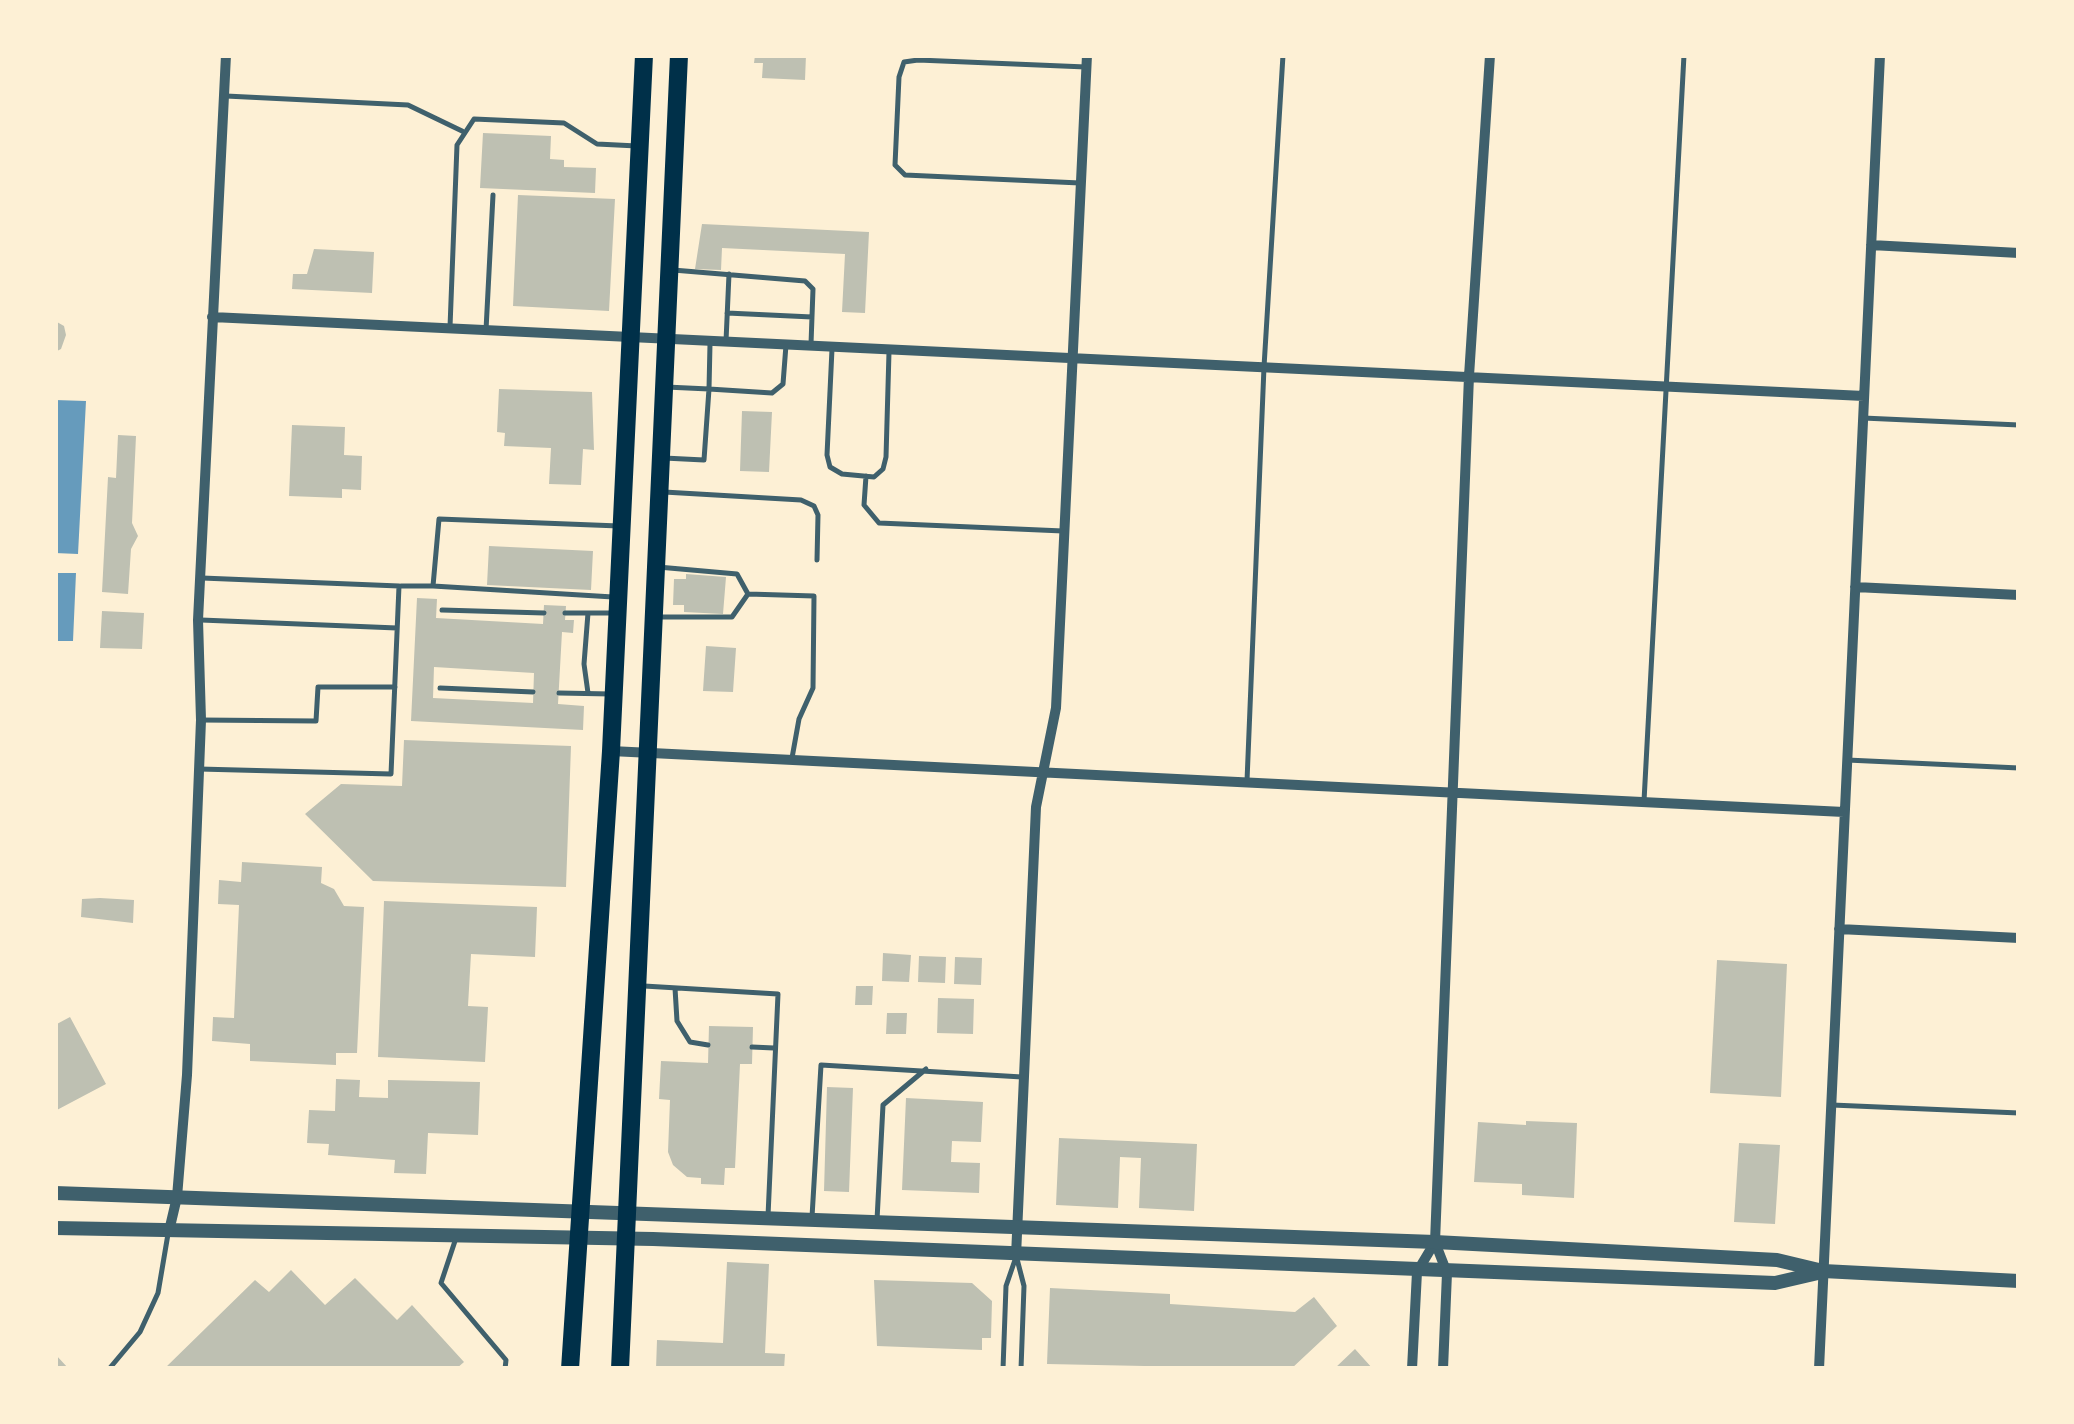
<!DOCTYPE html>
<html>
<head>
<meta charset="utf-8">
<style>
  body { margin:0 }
  #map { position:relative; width:2074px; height:1424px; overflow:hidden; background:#fdf0d5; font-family:Poppins,sans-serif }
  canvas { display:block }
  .frame { position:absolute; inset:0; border:58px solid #fdf0d5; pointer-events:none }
</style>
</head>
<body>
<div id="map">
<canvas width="2074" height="1424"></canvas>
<div class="frame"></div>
</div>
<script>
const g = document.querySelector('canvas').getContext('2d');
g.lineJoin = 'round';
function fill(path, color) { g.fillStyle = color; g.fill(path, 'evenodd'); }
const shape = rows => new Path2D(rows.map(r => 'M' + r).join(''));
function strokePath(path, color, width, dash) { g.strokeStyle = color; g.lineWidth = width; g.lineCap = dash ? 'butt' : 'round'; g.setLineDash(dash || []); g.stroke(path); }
const water = shape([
  [55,400,86,401,78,554,55,553],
  [55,573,76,573,73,641,55,641]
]);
const building = shape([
  [755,55,806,55,805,80,762,78,763,63,754,63],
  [483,133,551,136,550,159,564,160,564,167,596,168,595,193,480,188],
  [518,195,615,199,609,311,513,306],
  [702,224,869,232,865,313,842,312,845,254,722,248,721,270,695,269],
  [314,249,374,252,372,293,292,289,293,274,307,274],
  [57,322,64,326,66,335,61,349,55,352],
  [499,389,592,392,594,450,583,449,581,485,549,484,551,448,504,446,505,433,497,432],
  [742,411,772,412,769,472,740,471],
  [292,425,345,427,344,455,362,456,361,490,342,489,342,498,289,496],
  [118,435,136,436,132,523,138,536,131,549,128,594,102,592,108,477,116,478],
  [489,546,593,551,591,590,487,585],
  [686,574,726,577,723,614,684,612,684,605,673,605,674,579,686,579],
  [417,598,437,599,436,618,543,624,544,605,566,606,565,620,574,620,573,633,562,632,558,704,584,706,583,730,411,721],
  [434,667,534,673,533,703,433,698],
  [102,611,144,613,142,649,100,648],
  [706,646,736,648,733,692,703,691],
  [404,740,571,746,566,887,373,881,305,814,341,784,402,786],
  [242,862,322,867,321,883,334,889,344,906,364,907,357,1053,336,1053,336,1065,250,1061,250,1044,212,1041,213,1017,234,1018,239,905,218,904,219,880,241,882],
  [100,898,134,900,133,923,81,917,82,899],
  [384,901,537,907,535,957,471,954,468,1006,488,1007,485,1062,378,1057],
  [883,953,911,955,909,982,882,981],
  [919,956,946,957,945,983,918,982],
  [955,957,982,958,981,985,954,984],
  [1717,960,1787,964,1781,1097,1710,1093],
  [856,986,873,986,872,1005,855,1005],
  [938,998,974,999,973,1034,937,1033],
  [887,1013,907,1013,906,1034,886,1034],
  [70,1017,106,1084,55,1111,55,1025],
  [709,1026,753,1027,752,1064,740,1064,735,1168,725,1168,724,1185,701,1184,701,1178,687,1177,673,1165,668,1152,670,1100,659,1099,661,1061,708,1063],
  [336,1079,360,1080,359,1097,388,1098,388,1080,480,1082,478,1135,428,1133,426,1174,394,1173,395,1160,328,1155,329,1144,307,1143,309,1110,335,1111],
  [827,1087,853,1088,849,1192,824,1191],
  [906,1098,983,1102,981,1142,952,1141,951,1162,980,1163,979,1193,902,1190],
  [1526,1121,1577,1123,1574,1198,1522,1195,1522,1184,1474,1182,1478,1122,1526,1125],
  [1059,1138,1197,1144,1194,1211,1139,1208,1141,1158,1120,1157,1118,1208,1056,1205],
  [1739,1143,1780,1145,1775,1224,1734,1222],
  [727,1262,769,1264,765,1353,785,1354,784,1369,656,1369,657,1340,723,1343],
  [291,1270,325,1305,355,1278,397,1320,412,1305,464,1362,456,1369,164,1369,255,1280,269,1292],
  [874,1280,972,1283,992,1301,991,1338,982,1338,982,1350,877,1346],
  [1050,1288,1170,1294,1170,1304,1295,1312,1314,1297,1337,1326,1291,1369,1047,1364],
  [1355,1349,1373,1369,1334,1369],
  [55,1354,69,1369,55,1369]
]);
const service = shape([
  [226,96,408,105,462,131],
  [1080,183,905,175,895,165,899,77,904,62,918,60,1086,67],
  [673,270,805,281,813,289,811,344],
  [727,313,812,317],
  [450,327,457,145,474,119,564,123,597,144,637,146],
  [486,330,493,195],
  [726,341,729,274],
  [710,344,709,389,772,393,783,384,786,345],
  [832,349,827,455,830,467,842,474,874,477,883,469,886,457,889,352],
  [1863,418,2019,425],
  [664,458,704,460,709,389,666,387],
  [866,476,864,505,879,523,1063,531],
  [664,492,801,500,814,506,818,515,817,560],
  [658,567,737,574,748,594],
  [401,586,433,586],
  [748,594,814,596,813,688,799,719,792,758],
  [613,597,433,586,439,519,619,526],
  [442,610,544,613],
  [565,613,612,613],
  [658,617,732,617,748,594],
  [201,620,397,628],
  [440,688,533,692],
  [559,693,611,694],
  [588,693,584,664,588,613],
  [201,720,316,721,318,687,395,687],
  [1847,760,2019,768],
  [199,769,391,774,399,586,202,578],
  [1247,781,1264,367,1283,55],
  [1644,801,1684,55],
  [644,986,778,994,768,1216],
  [675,988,677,1021,690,1042,708,1045],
  [752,1047,774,1048],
  [1832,1105,2019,1113],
  [812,1217,821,1065,1022,1077],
  [877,1220,883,1105,926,1069],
  [456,1238,441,1283,506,1360,505,1369],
  [1017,1259,1024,1286,1021,1369],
  [109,1369,140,1332,158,1293,168,1234],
  [1003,1369,1006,1286,1016,1257]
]);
const minor = shape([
  [1871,245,2019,253],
  [212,317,1864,396],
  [1855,587,2019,595],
  [611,751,1844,812],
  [1839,929,2019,938],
  [169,1231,177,1197,187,1075,201,720,198,620,226,55],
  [1016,1256,1036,807,1056,708,1087,55],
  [1412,1369,1417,1272,1435,1242],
  [1443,1369,1447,1273,1435,1242,1469,376,1490,55],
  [1819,1369,1880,55]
]);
const tertiary = shape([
  [55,1193,1435,1242,1777,1260,1823,1271,2019,1281],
  [55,1228,653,1239,1775,1283,1818,1273]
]);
const primary = shape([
  [570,1369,611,751,644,55],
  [620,1369,679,55]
]);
fill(water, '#669bbc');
fill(building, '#bec0b2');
strokePath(service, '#3f606c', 5);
strokePath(minor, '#3f606c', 10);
strokePath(tertiary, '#3f606c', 14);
strokePath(primary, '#003049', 18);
</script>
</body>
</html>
